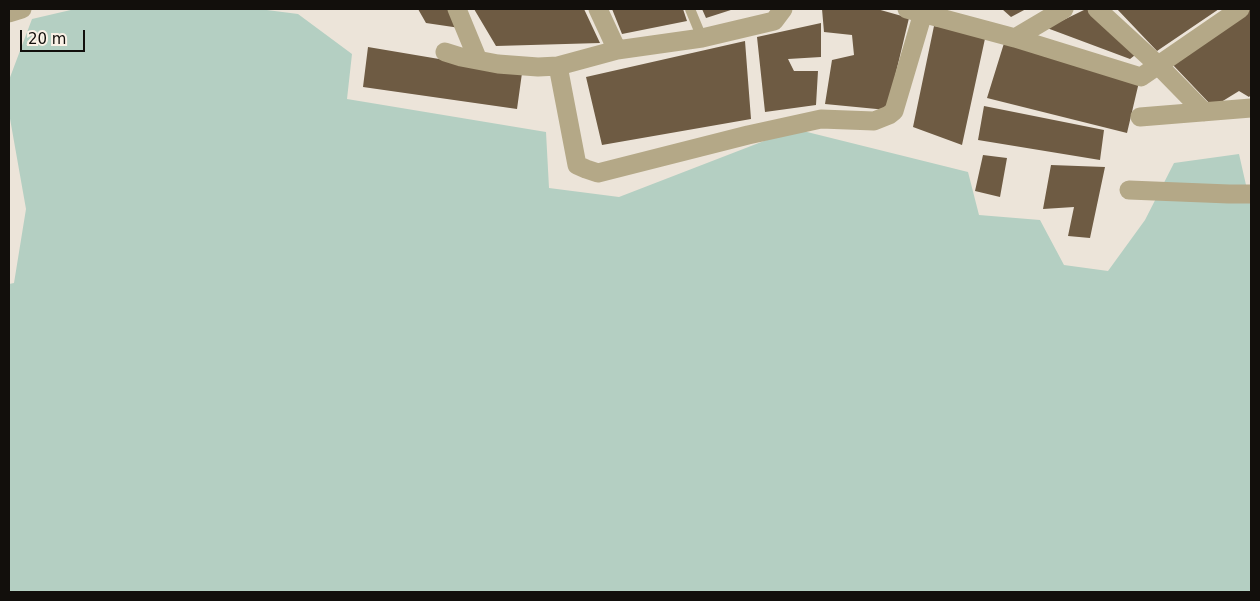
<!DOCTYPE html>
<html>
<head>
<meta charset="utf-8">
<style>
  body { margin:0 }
  #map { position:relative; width:1260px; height:601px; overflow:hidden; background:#ece4d9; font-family:"DejaVu Sans",sans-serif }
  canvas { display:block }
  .frame { position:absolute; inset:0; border:10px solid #120f0c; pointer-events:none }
  .scale { position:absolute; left:20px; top:30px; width:65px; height:22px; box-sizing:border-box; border:2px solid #120f0c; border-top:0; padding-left:6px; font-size:15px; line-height:18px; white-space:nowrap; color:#120f0c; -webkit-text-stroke:4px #faf1e6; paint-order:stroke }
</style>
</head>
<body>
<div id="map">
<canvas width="1260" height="601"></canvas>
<div class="frame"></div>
<div class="scale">20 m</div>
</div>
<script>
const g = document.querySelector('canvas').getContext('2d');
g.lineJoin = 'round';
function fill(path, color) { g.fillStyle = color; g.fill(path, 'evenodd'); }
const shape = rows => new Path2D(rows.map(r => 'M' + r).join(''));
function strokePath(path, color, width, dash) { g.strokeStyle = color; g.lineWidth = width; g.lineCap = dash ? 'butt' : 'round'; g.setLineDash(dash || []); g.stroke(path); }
const green = shape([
  [75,9,259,9,298,14,352,54,347,99,546,132,549,188,619,197,795,129,968,172,979,215,1040,220,1064,265,1108,271,1145,220,1174,163,1239,154,1251,207,1251,592,9,592,9,284,14,283,26,209,9,113,9,80,32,19]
]);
const building = shape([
  [418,9,452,9,460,28,426,23],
  [474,9,584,9,600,43,496,46],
  [612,9,683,9,687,21,622,34],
  [702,9,734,9,706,18],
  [822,9,877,9,909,18,887,110,825,104,832,60,854,55,852,35,824,32],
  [1002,9,1026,9,1011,17],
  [1086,9,1089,9,1139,52,1130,59,1047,28],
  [1117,9,1219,9,1157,51],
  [1250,9,1251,9,1251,95,1249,97,1239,91,1213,107,1173,65],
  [821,23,821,57,788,59,794,71,818,71,816,105,765,112,757,37],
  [934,26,986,34,962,145,913,127],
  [1005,40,1139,82,1127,133,987,98],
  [745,41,751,119,602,145,586,77],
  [368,47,522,73,517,109,363,87],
  [984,106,1104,130,1100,160,978,140],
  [983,155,1007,158,1000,197,975,191],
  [1051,165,1105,167,1090,238,1068,236,1074,207,1043,209]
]);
const service = shape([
  [690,9,702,38]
]);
const minor = shape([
  [457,9,478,60],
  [598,9,617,50],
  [907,9,1015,38,1141,77,1240,9],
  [1097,9,1158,65,1204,112],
  [9,13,22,9],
  [1015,38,1064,9],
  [445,52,461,57,498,64,538,67,558,66,617,50,702,38,774,21,783,9],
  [558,66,577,165,586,169,598,173,748,135,821,119,874,121,889,115,894,111,923,13],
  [1140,117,1251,108],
  [1129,190,1229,194,1251,194]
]);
fill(green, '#b4cfc2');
fill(building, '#6e5b43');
strokePath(service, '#b4a887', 10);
strokePath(minor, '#b4a887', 19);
</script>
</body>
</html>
